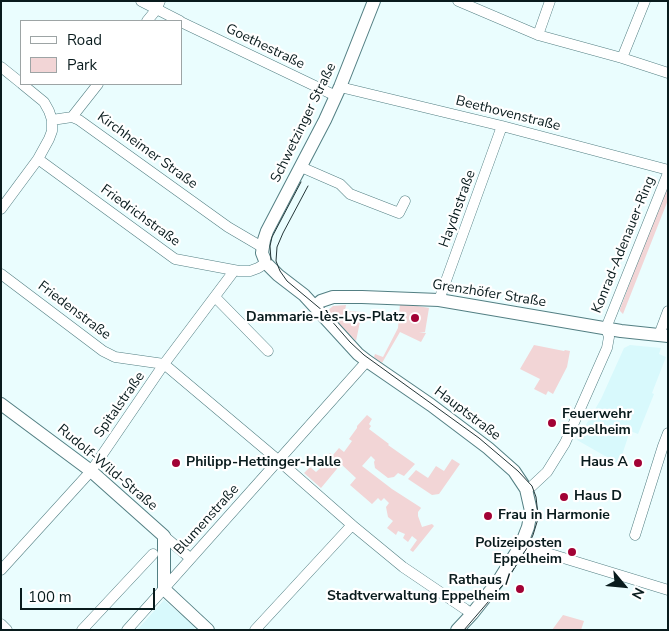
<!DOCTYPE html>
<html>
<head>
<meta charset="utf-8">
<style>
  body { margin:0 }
  #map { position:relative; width:669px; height:631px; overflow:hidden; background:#eafdfe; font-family:"Nunito Sans",sans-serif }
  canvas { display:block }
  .frame { position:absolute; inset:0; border:2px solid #091b1d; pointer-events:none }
  .legend { position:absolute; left:20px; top:20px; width:162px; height:65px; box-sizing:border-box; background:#fff; border:1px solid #9da4a5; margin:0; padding:6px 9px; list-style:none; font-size:15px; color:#091b1d }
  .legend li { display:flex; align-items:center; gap:10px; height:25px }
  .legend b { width:25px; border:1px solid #9da4a5 }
  .north { position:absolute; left:599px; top:561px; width:50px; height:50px; -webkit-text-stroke:4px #fff; paint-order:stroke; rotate:118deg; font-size:14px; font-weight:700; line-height:20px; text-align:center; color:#091b1d }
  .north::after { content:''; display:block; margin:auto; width:18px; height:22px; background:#091b1d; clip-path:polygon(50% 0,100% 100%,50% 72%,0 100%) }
  .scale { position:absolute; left:20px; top:588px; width:135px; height:22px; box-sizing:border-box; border:2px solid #091b1d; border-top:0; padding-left:6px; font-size:15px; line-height:18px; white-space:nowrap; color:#091b1d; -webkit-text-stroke:4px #fff; paint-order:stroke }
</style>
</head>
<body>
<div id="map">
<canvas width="669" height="631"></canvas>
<div class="frame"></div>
<ul class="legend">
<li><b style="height:6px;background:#fff"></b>Road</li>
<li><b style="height:14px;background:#f2d5d6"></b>Park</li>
</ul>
<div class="north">N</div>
<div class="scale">100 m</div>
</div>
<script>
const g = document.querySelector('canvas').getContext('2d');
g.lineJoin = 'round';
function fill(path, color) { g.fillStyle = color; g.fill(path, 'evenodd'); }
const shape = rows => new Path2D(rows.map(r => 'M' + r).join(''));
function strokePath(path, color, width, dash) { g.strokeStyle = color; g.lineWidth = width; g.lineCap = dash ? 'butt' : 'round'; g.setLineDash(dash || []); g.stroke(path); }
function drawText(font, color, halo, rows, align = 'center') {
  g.font = font + ' "Nunito Sans",sans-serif'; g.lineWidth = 4.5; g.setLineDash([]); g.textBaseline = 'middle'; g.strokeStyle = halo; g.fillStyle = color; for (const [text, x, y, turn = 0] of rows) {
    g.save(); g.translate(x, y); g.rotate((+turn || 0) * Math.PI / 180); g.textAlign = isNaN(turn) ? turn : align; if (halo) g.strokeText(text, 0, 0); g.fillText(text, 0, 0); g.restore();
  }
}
const built = shape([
  [630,345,661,348,659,354,666,357,652,393,654,394,638,434,630,431,619,464,577,440,601,399,624,348],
  [164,600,195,627,193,630,137,630]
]);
const green = shape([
  [668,181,668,200,623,314,620,311,620,309],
  [400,303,429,308,425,332,419,332,426,333,421,342,400,332,382,363,374,357,375,354,383,357,398,328],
  [346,305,345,311,362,312,356,341,327,311,333,306],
  [534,345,564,351,565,350,570,351,567,367,553,394,548,391,546,395,534,389,540,379,520,369],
  [367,415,372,419,369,424,371,426,369,429,389,444,388,445,415,464,404,476,398,473,394,477,388,478,375,468,374,462,375,460,371,456,362,466,392,489,420,507,421,508,418,512,418,516,422,527,432,524,434,526,413,552,410,550,417,540,412,536,408,542,403,538,405,534,398,531,396,535,387,528,393,521,388,517,386,507,389,503,384,498,381,501,378,498,372,504,350,485,356,478,341,464,321,488,304,473,310,467,316,472,329,460,326,457,330,453,333,455,339,448,344,452,352,441,349,439,357,428,357,426],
  [452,459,460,464,439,494,432,495,408,479,416,470,428,478,436,466,444,471],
  [563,615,584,621,581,630,552,630]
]);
const minor = shape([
  [141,1,180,21],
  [458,1,538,35,622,58,668,73],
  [147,21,156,10,160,1],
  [181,22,336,96],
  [538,35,550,1],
  [622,58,645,1],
  [1,67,21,83],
  [340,87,502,126,668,170],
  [72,117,98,84],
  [52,120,72,117,79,120,228,227,262,247],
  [38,159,175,259,239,271,250,271,258,268,266,263],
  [301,167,340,184,350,194,399,213,405,201],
  [1,209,38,159,49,139,52,131,52,120,49,111,44,102,22,84],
  [1,274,103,351,115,357,164,364],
  [215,297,268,351],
  [439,300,502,126],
  [659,335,668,311],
  [164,364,278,460,352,525,403,567,465,609,472,614],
  [526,489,532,486,547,472,565,443,607,348,609,337,606,328,668,173],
  [635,535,663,446,668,433],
  [164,536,190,558],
  [521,545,668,590],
  [1,570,91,471,164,364,234,271],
  [1,624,7,630],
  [82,630,153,554],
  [127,630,367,361],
  [255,630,352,525]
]);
const tertiary = shape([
  [374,1,340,87,325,120,267,231,264,240,262,253,266,263,278,275,304,295,358,354,367,361,431,405,488,448,514,471,526,489,531,511,528,527,521,545,499,580,472,614,457,630],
  [315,306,321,301,333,297,362,297,439,300,621,331,668,336],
  [1,404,91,471,164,536,164,589,208,630]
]);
const tram = shape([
  [308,186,283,233,277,247,276,261,280,271,287,281,323,311,350,342,364,355,479,438,518,471,532,486,536,497,538,515,537,522,533,535,527,548,507,580,464,630],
  [271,260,270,246,272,237,301,182]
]);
const markers = [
  [415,318,5,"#a20235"],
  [552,423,5,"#a20235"],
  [176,463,5,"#a20235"],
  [638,463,5,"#a20235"],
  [564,497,5,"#a20235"],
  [488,516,5,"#a20235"],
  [572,552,5,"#a20235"],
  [520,589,5,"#a20235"]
];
const streetNames = [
  ["Goethestraße",265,47,26],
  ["Beethovenstraße",508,114,14],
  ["Schwetzinger Straße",304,123,-64],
  ["Kirchheimer Straße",147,151,36],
  ["Haydnstraße",458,209,-70],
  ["Friedrichstraße",140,216,36],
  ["Konrad-Adenauer-Ring",624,245,-68],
  ["Grenzhöfer Straße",489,294,9],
  ["Friedenstraße",74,311,37],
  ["Spitalstraße",120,405,-55],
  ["Hauptstraße",467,414,37],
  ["Rudolf-Wild-Straße",107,468,40],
  ["Blumenstraße",207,520,-48]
];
const poiNames = [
  ["Dammarie-lès-Lys-Platz",405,318],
  ["Feuerwehr",562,415,"left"],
  ["Eppelheim",562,431,"left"],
  ["Philipp-Hettinger-Halle",186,463,"left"],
  ["Haus A",628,463],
  ["Haus D",574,497,"left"],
  ["Frau in Harmonie",498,516,"left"],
  ["Polizeiposten",562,544],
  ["Eppelheim",562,560],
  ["Rathaus /",510,581],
  ["Stadtverwaltung Eppelheim",510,597]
];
fill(built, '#d8f9fc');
fill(green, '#f2d5d6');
strokePath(minor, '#537f83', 11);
strokePath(tertiary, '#537f83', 14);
strokePath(minor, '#fff', 10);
strokePath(tertiary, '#fff', 12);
strokePath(tram, '#243638', 1);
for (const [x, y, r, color] of markers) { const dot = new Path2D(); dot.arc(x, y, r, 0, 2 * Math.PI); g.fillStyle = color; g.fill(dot); strokePath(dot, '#fff', 2); }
drawText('14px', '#091b1d', '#fff', streetNames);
drawText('bold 14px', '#091b1d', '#fff', poiNames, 'right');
</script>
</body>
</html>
